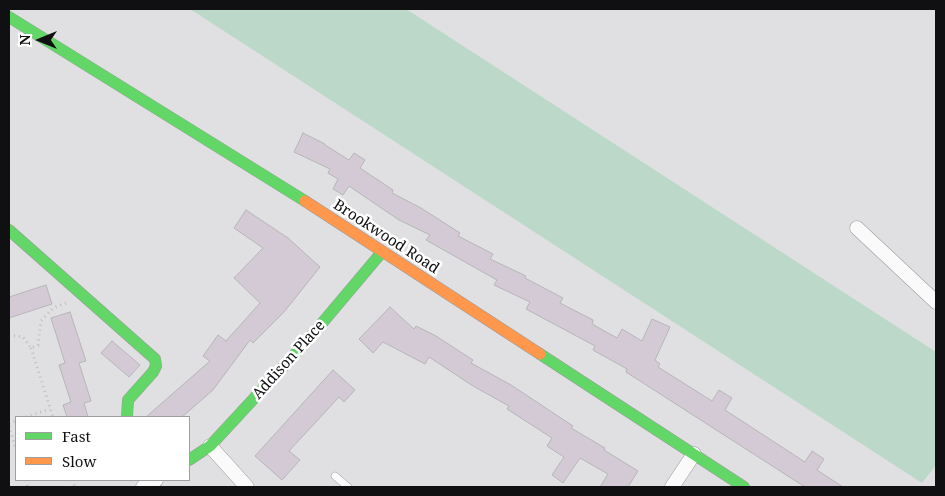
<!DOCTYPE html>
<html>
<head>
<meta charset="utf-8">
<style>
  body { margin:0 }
  #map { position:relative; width:945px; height:496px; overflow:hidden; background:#e0e0e3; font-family:"Noto Serif",serif }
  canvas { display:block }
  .frame { position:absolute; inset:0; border:10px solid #101012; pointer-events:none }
  .legend { position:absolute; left:15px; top:416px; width:175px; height:65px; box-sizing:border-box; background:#fff; border:1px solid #9f9fa0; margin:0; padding:6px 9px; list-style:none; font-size:15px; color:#101012 }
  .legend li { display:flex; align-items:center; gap:10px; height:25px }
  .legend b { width:25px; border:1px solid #9f9fa0 }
  .north { position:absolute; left:15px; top:15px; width:50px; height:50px; -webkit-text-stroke:4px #fff; paint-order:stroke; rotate:270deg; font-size:14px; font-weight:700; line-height:20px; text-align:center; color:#101012 }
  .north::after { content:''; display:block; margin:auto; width:18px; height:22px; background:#101012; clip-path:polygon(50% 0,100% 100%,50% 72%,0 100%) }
</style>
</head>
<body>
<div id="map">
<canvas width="945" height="496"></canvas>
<div class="frame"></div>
<ul class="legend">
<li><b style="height:6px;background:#63d668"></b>Fast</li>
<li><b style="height:6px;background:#ff974d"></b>Slow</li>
</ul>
<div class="north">N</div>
</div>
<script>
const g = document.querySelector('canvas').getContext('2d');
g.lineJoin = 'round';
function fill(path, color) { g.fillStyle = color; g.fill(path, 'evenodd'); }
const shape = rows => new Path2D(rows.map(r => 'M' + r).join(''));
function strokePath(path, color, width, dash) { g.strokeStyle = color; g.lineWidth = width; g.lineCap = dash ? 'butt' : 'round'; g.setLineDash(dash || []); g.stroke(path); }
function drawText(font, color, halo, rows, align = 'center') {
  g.font = font + ' "Noto Serif",serif'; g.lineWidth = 5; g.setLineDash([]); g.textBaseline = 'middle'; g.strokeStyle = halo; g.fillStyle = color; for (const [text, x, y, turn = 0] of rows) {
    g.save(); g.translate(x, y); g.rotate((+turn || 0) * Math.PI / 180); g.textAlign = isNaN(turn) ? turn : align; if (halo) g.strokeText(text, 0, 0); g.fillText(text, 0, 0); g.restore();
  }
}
const green = shape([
  [190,9,406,9,936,352,936,465,922,483]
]);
const building = shape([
  [303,133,325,144,325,145,349,160,354,153,365,160,360,168,393,190,392,193,421,208,460,233,458,236,493,254,490,259,526,276,525,278,563,298,560,303,593,320,592,324,617,338,622,329,642,341,652,319,670,327,655,360,660,364,658,367,712,401,719,390,732,398,725,410,805,462,812,451,824,459,817,470,843,487,805,487,626,372,627,369,593,350,595,346,526,309,530,302,494,285,497,280,426,240,430,235,399,220,349,186,343,195,333,189,338,179,328,173,330,169,294,152,303,133],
  [246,210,288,238,320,267,284,312,253,343,250,340,213,390,182,417,146,417,210,361,203,356,218,335,226,341,260,303,234,278,263,248,234,228,246,210],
  [46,285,52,304,9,318,9,297,46,285],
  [390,307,414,329,416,326,436,336,473,360,471,363,511,385,573,426,571,428,605,448,604,450,638,471,628,487,600,487,608,474,580,458,563,483,552,475,564,457,547,446,552,438,507,409,509,406,473,386,429,357,425,364,383,342,373,353,359,339,390,307],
  [70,312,86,361,79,363,91,401,84,403,88,417,67,417,63,405,71,402,59,365,65,363,51,318,70,312],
  [112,341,140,365,129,377,101,353,112,341],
  [333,370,355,390,344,402,339,397,289,451,300,460,282,480,255,456,333,370]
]);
const path = shape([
  [9,335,23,337,31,348,38,345,41,321,53,308,66,303],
  [31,348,53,417],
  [26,417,50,409],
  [9,423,16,421],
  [9,426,16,450],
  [26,480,28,487],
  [72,480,75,487]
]);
const lane = shape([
  [335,476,348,487]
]);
const street = shape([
  [857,228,936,302],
  [210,446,247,487],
  [143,487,156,480],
  [672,487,694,454]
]);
const fast = shape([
  [9,17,305,201],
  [9,230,155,359,156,366,153,372,128,400,127,417],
  [540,354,744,487],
  [189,460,210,446,307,341,382,252]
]);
const slow = shape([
  [305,201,540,354]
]);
const streetNames = [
  ["Brookwood Road",386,237,33],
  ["Addison Place",289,360,-48]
];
fill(green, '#bcd8c9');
fill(building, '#d4cad5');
strokePath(building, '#b6b5b6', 1);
strokePath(lane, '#9b9b9d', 8);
strokePath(street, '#9b9b9d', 15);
strokePath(fast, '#9b9b9d', 12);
strokePath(slow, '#9b9b9d', 12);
strokePath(path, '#bfbfc1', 3, [1, 4]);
strokePath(lane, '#fafafb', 7);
strokePath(street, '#fafafb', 14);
strokePath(fast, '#63d668', 11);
strokePath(slow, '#ff974d', 11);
drawText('15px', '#101012', '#fff', streetNames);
</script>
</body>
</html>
